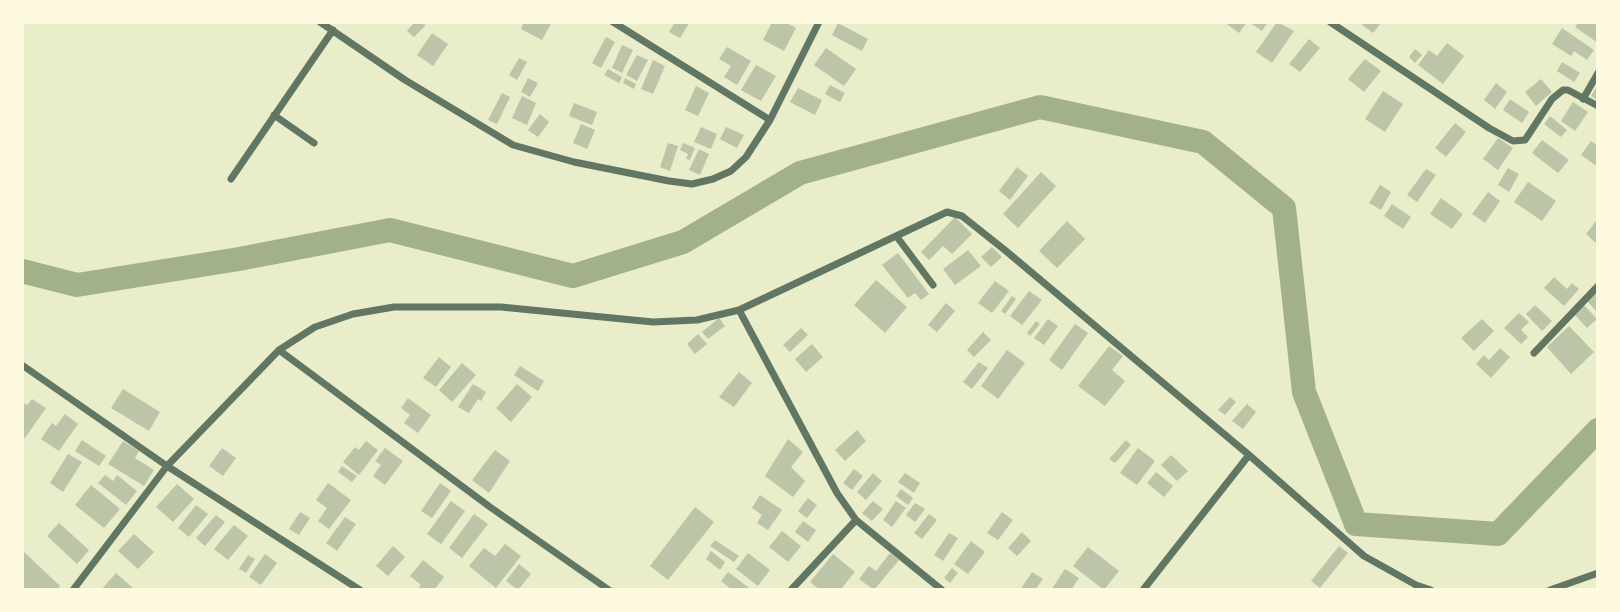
<!DOCTYPE html>
<html>
<head>
<meta charset="utf-8">
<style>
  body { margin:0 }
  #map { position:relative; width:1620px; height:612px; overflow:hidden; background:#e9edc9; font-family:Georgia,serif }
  canvas { display:block }
  .frame { position:absolute; inset:0; border:24px solid #fefae0; pointer-events:none }
</style>
</head>
<body>
<div id="map">
<canvas width="1620" height="612"></canvas>
<div class="frame"></div>
</div>
<script>
const g = document.querySelector('canvas').getContext('2d');
g.lineJoin = 'round';
const shape = rows => new Path2D(rows.map(r => 'M' + r).join(''));
function strokePath(path, color, width, dash) { g.strokeStyle = color; g.lineWidth = width; g.lineCap = dash ? 'butt' : 'round'; g.setLineDash(dash || []); g.stroke(path); }
function fill(path, color) { g.fillStyle = color; g.fill(path, 'evenodd'); }
const river = shape([
  [22,271,77,285,239,259,390,230,573,276,683,242,800,173,1040,107,1203,142,1284,208,1304,392,1356,524,1498,534,1598,430]
]);
const building = shape([
  [415,22,426,25,414,37,407,31],
  [524,22,552,22,542,40,521,29],
  [675,22,690,22,680,38,669,32],
  [772,22,785,22,796,28,784,51,763,40],
  [1224,22,1247,22,1239,33],
  [1249,22,1268,22,1262,31],
  [1277,22,1294,31,1272,63,1256,52],
  [1365,22,1382,22,1373,33,1362,25],
  [1579,22,1593,22,1598,25,1598,43,1575,27],
  [838,23,868,39,862,51,832,35],
  [1562,28,1594,50,1587,60,1574,51,1571,56,1552,44],
  [432,33,448,44,433,66,417,55],
  [606,37,615,42,601,68,592,63],
  [1309,39,1320,48,1300,72,1289,64],
  [1447,43,1464,56,1443,84,1418,65,1429,50,1437,56],
  [622,45,633,50,622,73,612,68],
  [727,47,751,61,737,85,724,77,731,66,719,59],
  [826,48,856,69,844,86,814,65],
  [1415,49,1422,55,1415,63,1409,57],
  [637,55,648,60,637,81,626,75],
  [519,58,527,62,517,80,509,75],
  [1365,59,1381,71,1364,92,1348,79],
  [653,60,665,66,653,94,641,89],
  [1562,62,1580,73,1574,82,1557,71],
  [756,65,776,76,761,101,741,90],
  [608,69,622,77,619,83,604,75],
  [528,78,538,83,530,97,521,92],
  [625,78,636,84,634,89,623,83],
  [1541,79,1552,92,1536,106,1525,92],
  [1496,83,1507,92,1495,109,1484,100],
  [1598,84,1598,100,1591,96],
  [830,85,845,93,840,102,825,94],
  [696,86,709,93,698,116,685,110],
  [798,88,822,100,815,115,790,102],
  [1383,91,1403,104,1385,132,1365,119],
  [502,93,510,97,497,124,488,120],
  [522,96,536,103,527,125,512,118],
  [1510,99,1529,112,1522,123,1503,110],
  [1573,102,1588,112,1575,131,1561,121],
  [574,103,597,112,592,125,569,116],
  [540,114,549,122,538,137,528,130],
  [1550,116,1567,130,1561,137,1544,124],
  [1455,123,1466,132,1446,157,1435,148],
  [581,124,595,130,587,149,573,143],
  [701,127,717,134,711,149,694,142],
  [726,127,744,135,737,148,720,139],
  [1498,138,1513,148,1498,170,1483,159],
  [1542,140,1569,160,1558,173,1532,153],
  [1591,141,1598,146,1598,167,1581,155],
  [668,143,678,146,670,171,660,167],
  [683,143,695,148,690,160,686,159,688,154,680,150],
  [699,149,709,154,700,175,689,170],
  [1017,167,1028,176,1010,200,999,191],
  [1508,168,1519,174,1509,192,1498,185],
  [1426,169,1436,175,1417,202,1407,195],
  [1041,172,1056,186,1018,228,1003,214],
  [1528,182,1556,201,1542,221,1514,202],
  [1380,185,1391,192,1381,210,1369,203],
  [1488,192,1500,201,1485,223,1472,214],
  [1441,198,1463,214,1452,229,1430,214],
  [1392,204,1411,217,1403,229,1384,216],
  [955,217,972,234,952,254,943,246,929,260,921,252],
  [1067,221,1085,239,1057,268,1039,251],
  [1596,221,1598,222,1598,245,1586,234],
  [992,247,1002,257,991,267,981,257],
  [968,250,981,266,955,285,943,269],
  [898,253,929,294,921,300,915,293,908,298,882,265],
  [1554,277,1567,289,1572,283,1579,289,1564,306,1544,288],
  [876,280,907,307,885,333,854,305],
  [995,281,1009,291,992,313,978,303],
  [1029,291,1042,300,1022,325,1010,316],
  [1598,291,1598,313,1587,301],
  [1012,296,1016,299,1005,314,1001,311],
  [946,303,955,311,937,332,928,325],
  [1535,305,1552,321,1542,331,1526,314],
  [1584,305,1597,319,1587,328,1574,314],
  [1519,313,1529,322,1521,330,1528,337,1521,344,1504,328],
  [719,318,725,326,708,339,702,332],
  [1048,319,1058,326,1044,345,1034,338],
  [1482,319,1494,331,1474,351,1461,338],
  [1036,321,1040,324,1030,336,1027,333],
  [1075,324,1088,333,1062,370,1049,360],
  [1569,326,1594,352,1571,374,1547,347],
  [801,328,808,335,790,352,783,345],
  [983,332,991,340,974,357,967,350],
  [698,334,707,344,695,354,687,344],
  [812,344,823,357,806,372,795,359],
  [1109,346,1123,356,1112,370,1125,381,1105,406,1078,386],
  [1500,348,1510,357,1491,378,1476,364,1484,355,1489,360],
  [1007,350,1025,363,998,399,981,386],
  [439,357,451,367,436,387,423,378],
  [979,362,988,368,972,389,963,382],
  [462,363,476,375,452,402,439,390],
  [520,366,544,381,538,391,514,375],
  [739,372,752,383,734,407,719,397],
  [473,384,486,392,481,401,478,399,469,413,458,407],
  [517,384,532,397,511,422,496,408],
  [123,389,160,412,149,431,111,408],
  [1230,397,1236,402,1225,415,1218,410],
  [408,398,431,415,418,433,404,423,410,415,401,408],
  [32,399,46,408,25,438,22,436,22,402,27,405],
  [1247,404,1256,412,1243,429,1232,421],
  [65,414,78,424,59,451,41,439,52,423,56,426],
  [857,430,866,441,845,461,835,450],
  [788,439,803,452,791,467,805,481,793,497,765,476],
  [82,440,106,456,99,466,75,451],
  [1126,440,1131,445,1115,463,1109,459],
  [123,441,139,451,135,458,154,470,144,486,108,464],
  [366,441,378,450,359,475,343,462,355,447,359,450],
  [222,448,236,458,223,476,209,466],
  [385,448,403,461,385,485,373,476,381,465,375,461],
  [1138,448,1155,461,1137,485,1120,473],
  [495,450,510,461,489,493,472,480],
  [68,454,82,462,63,492,50,483],
  [1171,455,1188,471,1177,481,1161,465],
  [342,466,357,476,352,482,338,472],
  [854,469,863,476,852,490,843,483],
  [1156,472,1173,486,1164,497,1147,483],
  [873,473,882,481,866,500,857,492],
  [905,473,920,483,914,493,898,482],
  [105,475,113,481,117,475,137,491,126,505,98,483],
  [328,483,351,500,329,529,318,521,327,508,316,500],
  [440,483,451,491,432,518,421,511],
  [177,484,194,499,173,522,156,507],
  [91,485,120,509,104,528,75,505],
  [901,489,913,498,908,505,896,496],
  [760,495,782,510,768,530,757,523,762,515,752,508],
  [808,498,817,505,807,518,798,511],
  [451,501,465,511,441,544,427,534],
  [873,501,883,509,872,521,862,513],
  [896,501,906,508,892,527,883,520],
  [915,503,925,509,915,522,906,515],
  [196,505,208,514,189,537,178,528],
  [695,507,714,522,668,580,650,566],
  [300,512,310,518,299,535,289,529],
  [1002,512,1013,520,998,540,987,533],
  [474,514,488,524,462,558,449,548],
  [929,514,937,520,922,539,914,533],
  [216,515,225,522,205,546,196,538],
  [345,517,356,524,337,551,326,543],
  [803,521,816,530,808,542,795,532],
  [59,523,89,550,77,564,47,536],
  [234,525,248,536,228,560,214,549],
  [782,531,801,546,788,562,769,547],
  [1022,532,1031,541,1017,556,1008,548],
  [949,533,958,538,943,561,934,555],
  [134,534,154,552,138,569,118,551],
  [715,540,739,556,734,562,710,546],
  [971,541,985,552,968,574,954,564],
  [505,544,521,556,496,588,469,566,484,548,495,556],
  [393,546,405,557,388,576,376,566],
  [1339,546,1348,553,1320,588,1311,581],
  [1088,547,1119,571,1104,590,1073,566],
  [22,550,60,586,57,590,22,589],
  [711,551,725,562,720,570,706,559],
  [748,553,770,570,758,586,736,569],
  [890,553,899,560,874,590,859,579,869,566,876,571],
  [265,554,277,563,261,585,249,577],
  [833,554,855,572,840,590,820,590,810,582],
  [248,555,255,559,246,573,239,569],
  [423,560,444,577,434,590,422,590,419,587,421,585,410,576],
  [519,564,531,574,518,590,506,581],
  [952,568,958,573,950,583,944,578],
  [1065,569,1079,578,1071,590,1051,590],
  [728,572,752,590,732,590,721,581],
  [1032,572,1043,579,1035,590,1020,590],
  [116,573,135,590,101,590]
]);
const minor = shape([
  [320,22,405,80,513,145,574,162,669,181,692,184,713,179,731,171,746,157,770,120],
  [613,22,770,120,819,22],
  [1330,22,1489,128,1513,141,1525,140,1552,99,1563,90,1568,90,1598,106],
  [1583,99,1598,73],
  [274,115,314,143],
  [231,179,333,30],
  [897,237,933,285],
  [739,310,837,493,856,520,942,590],
  [279,350,490,507,609,590],
  [1534,353,1598,286],
  [22,365,167,466,360,590],
  [73,590,167,466,279,350,315,327,353,314,394,307,501,307,653,322,697,320,739,310,947,212,962,216,1006,251,1249,455,1364,556,1416,585,1431,590],
  [791,590,856,520],
  [1143,590,1249,455],
  [1550,590,1598,573]
]);
strokePath(river, '#a3b18a', 24);
fill(building, '#bcc5a7');
strokePath(minor, '#617663', 7);
</script>
</body>
</html>
